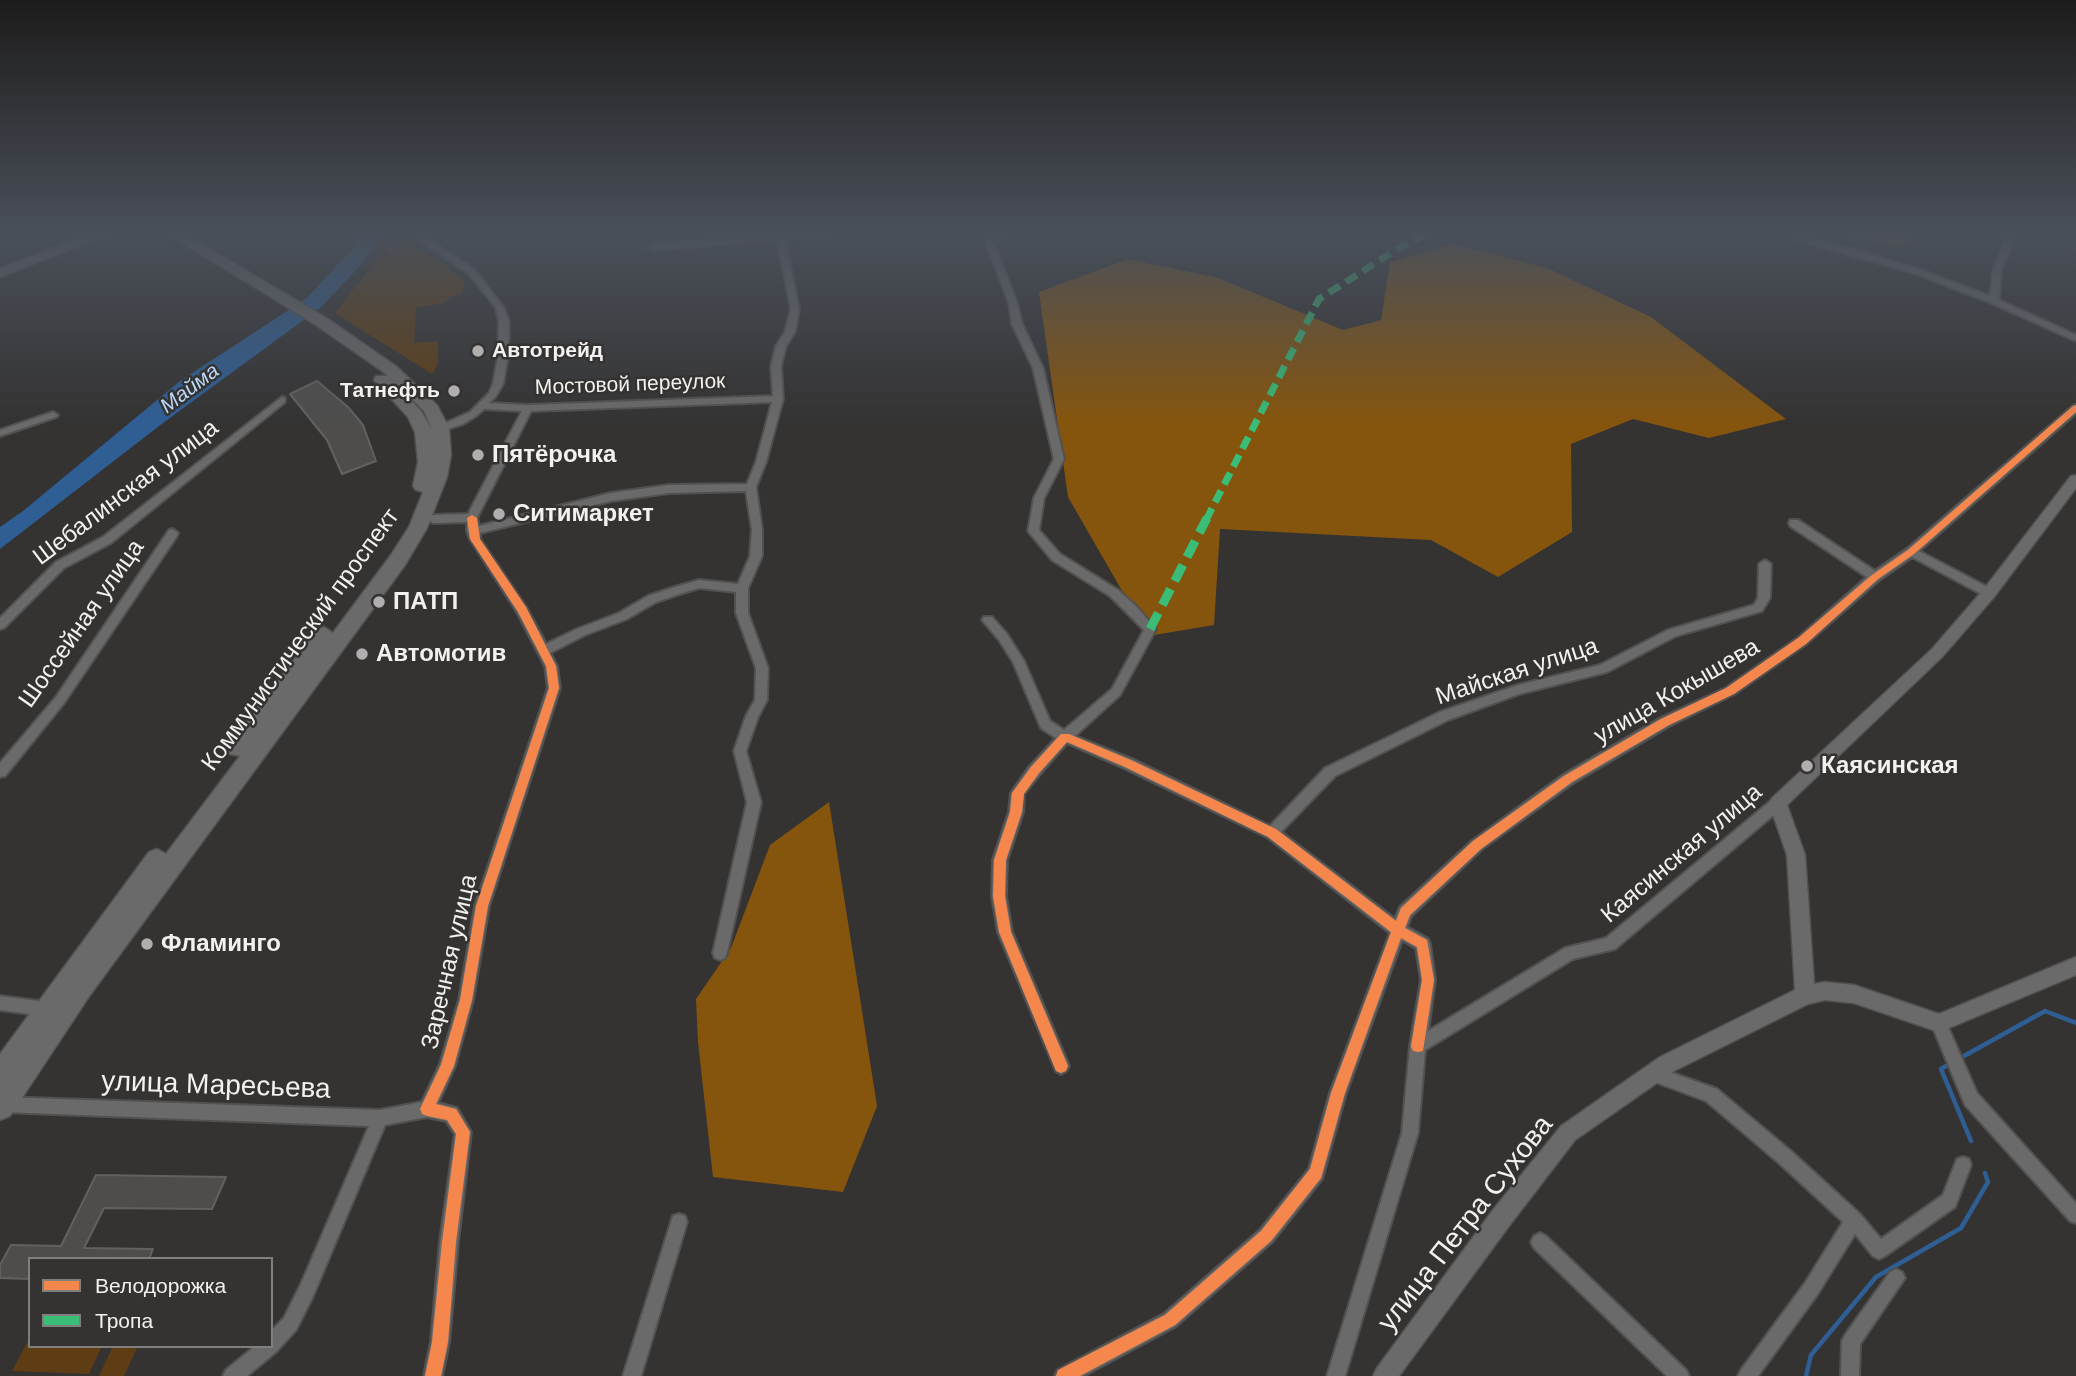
<!DOCTYPE html>
<html>
<head>
<meta charset="utf-8">
<style>
  body { margin:0 }
  #map { position:relative; width:2076px; height:1376px; overflow:hidden; background:#343332; font-family:Arial,sans-serif }
  canvas { display:block }
  .legend { position:absolute; left:28px; top:1257px; width:245px; height:91px; box-sizing:border-box; background:#353331; border:2px solid #817f7d; margin:0; padding:9px 12px; list-style:none; font-size:21px; color:#f2f1f0 }
  .legend li { display:flex; align-items:center; gap:14px; height:35px }
  .legend b { width:35px; border:2px solid #817f7d }
</style>
</head>
<body>
<div id="map">
<canvas width="2076" height="1376"></canvas>
<ul class="legend">
<li><b style="height:9px;background:#f5874c"></b>Велодорожка</li>
<li><b style="height:9px;background:#3abd76"></b>Тропа</li>
</ul>
</div>
<script>
const g = document.querySelector('canvas').getContext('2d');
g.lineJoin = 'round';
function fill(path, color) { g.fillStyle = color; g.fill(path, 'evenodd'); }
const shape = rows => new Path2D(rows.map(r => 'M' + r).join(''));
function strokePath(path, color, width, dash) { g.strokeStyle = color; g.lineWidth = width; g.lineCap = dash ? 'butt' : 'round'; g.setLineDash(dash || []); g.stroke(path); }
function drawText(font, color, halo, rows, align = 'center') {
  g.font = font + ' Arial,sans-serif'; g.lineWidth = 5; g.setLineDash([]); g.textBaseline = 'middle'; g.strokeStyle = halo; g.fillStyle = color; for (const [text, x, y, turn = 0] of rows) {
    g.save(); g.translate(x, y); g.rotate((+turn || 0) * Math.PI / 180); g.textAlign = isNaN(turn) ? turn : align; if (halo) g.strokeText(text, 0, 0); g.fillText(text, 0, 0); g.restore();
  }
}
const green = shape([
  [417,241,416,249,444,264,465,282,462,294,451,296,444,303,416,308,414,343,438,341,438,364,432,374,335,313,378,258,390,255,380,244],
  [30,1337,30,1346,102,1346,89,1374,12,1371],
  [113,1346,138,1346,124,1376,99,1376]
]);
const forest = shape([
  [1838,233,1913,233,1901,247],
  [1454,244,1547,268,1651,317,1786,419,1709,438,1633,419,1571,444,1572,532,1498,577,1431,540,1220,529,1214,625,1148,636,1068,497,1039,292,1128,259,1218,278,1343,330,1381,320,1390,262],
  [829,802,877,1106,843,1192,713,1177,698,1042,696,999,731,948,770,845]
]);
const water = shape([
  [359,233,385,233,361,265,320,308,163,423,0,549,0,527,23,511,180,381,307,298,351,250]
]);
const stream = shape([
  [1964,1056,2045,1011,2076,1023],
  [1946,1066,1941,1069,1971,1141],
  [1806,1376,1811,1355,1876,1277,1961,1228,1988,1182,1985,1173]
]);
const building = shape([
  [317,381,348,407,363,425,376,461,342,474,327,440,290,394,317,381],
  [96,1175,226,1177,212,1209,104,1208,84,1248,153,1249,149,1259,30,1259,30,1279,0,1278,0,1265,11,1245,61,1246,96,1175]
]);
const minor = shape([
  [418,233,426,233,429,239,475,270,504,308,509,321,508,356,503,384,496,396,489,403,528,405,773,396,771,366,776,346,785,332,791,309,777,240,652,250,648,247,652,244,776,235,776,233,784,234,836,233,832,235,785,239,799,309,795,332,786,346,781,366,783,399,766,462,756,487,762,530,762,556,748,588,748,613,768,668,767,700,758,717,746,751,761,802,727,953,725,958,720,960,715,958,713,953,747,802,734,751,746,716,755,700,756,668,736,613,736,592,699,588,683,593,656,602,627,619,585,635,550,653,557,666,560,688,489,906,473,1000,455,1066,438,1103,457,1108,471,1132,458,1242,449,1342,442,1376,424,1376,431,1342,440,1242,455,1134,446,1121,427,1117,385,1125,313,1296,296,1330,276,1352,247,1376,223,1376,226,1370,255,1346,271,1346,271,1331,284,1318,301,1284,369,1126,2,1112,0,1111,0,1097,380,1110,422,1102,440,1064,459,1000,475,906,548,688,545,666,517,612,470,539,467,531,467,522,433,523,428,519,433,515,468,514,522,411,484,409,476,416,463,424,435,433,430,430,470,412,489,393,493,384,498,356,499,321,496,308,469,274,422,242,418,233],
  [772,402,756,462,747,484,669,485,611,493,479,526,477,518,531,411,772,402],
  [746,491,752,530,750,556,738,584,699,580,675,587,648,596,619,613,577,629,546,644,526,607,480,539,480,533,611,501,669,493,746,491],
  [1002,233,1013,233,994,243,1017,303,1022,324,1043,368,1064,459,1044,498,1039,530,1060,554,1118,590,1136,606,1156,629,1120,695,1075,736,1134,760,1270,826,1325,768,1440,712,1518,685,1600,665,1668,630,1754,605,1758,598,1759,564,1765,560,1771,564,1770,598,1762,611,1676,636,1607,672,1519,694,1448,720,1335,776,1281,832,1395,919,1400,907,1472,841,1563,775,1661,718,1726,688,1798,638,1867,577,1790,526,1789,523,1790,520,1798,520,1875,571,1907,549,2073,406,2076,405,2076,413,1919,551,1993,590,1995,593,1993,596,1985,596,1912,557,1879,580,1806,644,1734,694,1669,726,1573,783,1482,849,1411,916,1407,927,1428,939,1430,944,1435,980,1428,1031,1565,948,1606,938,1773,799,1778,797,1783,799,1785,803,1783,807,1615,949,1573,959,1425,1050,1418,1133,1345,1376,1327,1376,1402,1133,1410,1046,1421,980,1416,948,1402,940,1346,1093,1322,1179,1272,1242,1176,1326,1083,1376,1055,1376,1058,1370,1164,1314,1260,1230,1309,1169,1330,1093,1390,933,1267,837,1124,768,1067,743,1040,774,1024,794,1023,812,1007,860,1006,896,1012,932,1069,1066,1066,1071,1061,1074,1056,1071,998,932,992,896,993,860,1009,812,1011,793,1030,766,1056,738,1041,728,1013,662,999,640,982,620,984,617,992,617,1007,634,1024,661,1050,721,1064,730,1112,689,1144,630,1110,596,1052,560,1028,531,1034,498,1054,459,1033,368,1012,324,1009,303,986,243,992,236,1002,233],
  [2004,233,2012,233,2013,241,2001,271,1999,300,2076,335,2076,341,1991,303,1916,274,1794,239,1798,236,1853,249,1922,270,1990,296,1993,271,2005,241,2004,233],
  [282,397,285,398,285,402,111,543,64,568,4,628,0,629,0,618,56,562,103,537,282,397],
  [53,412,58,415,56,417,0,436,0,430,53,412],
  [173,529,178,533,177,536,64,703,5,776,0,777,0,763,56,697,169,530,173,529],
  [0,996,46,1002,51,1004,54,1009,51,1014,46,1016,0,1010,0,996],
  [1939,1016,1944,1018,1977,1093,2076,1203,2076,1223,2070,1221,1965,1105,1931,1023,1934,1018,1939,1016],
  [1653,1066,1717,1089,1792,1152,1860,1214,1881,1239,1943,1195,1957,1159,1963,1157,1969,1159,1971,1165,1955,1207,1885,1256,1879,1259,1873,1256,1855,1234,1817,1295,1758,1376,1738,1376,1741,1370,1805,1283,1843,1222,1780,1164,1706,1101,1647,1079,1645,1074,1647,1069,1653,1066],
  [679,1214,685,1216,687,1222,641,1376,623,1376,671,1222,673,1216,679,1214],
  [1540,1233,1546,1236,1686,1370,1689,1376,1667,1376,1534,1248,1531,1242,1534,1236,1540,1233],
  [1896,1269,1902,1272,1905,1278,1860,1344,1859,1376,1841,1376,1842,1341,1845,1335,1890,1272,1896,1269]
]);
const tertiary = shape([
  [2076,475,2076,488,1994,597,1942,657,1787,805,1805,855,1814,984,1825,982,1854,985,1939,1014,2076,957,2076,975,1939,1032,1854,1003,1825,1000,1808,1004,1674,1071,1575,1140,1509,1226,1399,1376,1373,1376,1377,1368,1493,1210,1561,1126,1660,1057,1795,990,1787,855,1769,803,1772,798,1932,649,1984,589,2071,476,2076,475]
]);
const primary = shape([
  [93,233,112,233,0,277,0,268,93,233],
  [167,233,183,233,328,319,397,367,437,405,449,428,451,455,447,477,427,528,405,565,90,995,10,1116,0,1120,0,1054,149,852,157,849,166,854,240,756,230,754,227,748,230,742,317,630,324,627,333,633,391,555,409,527,423,492,416,490,413,486,418,462,415,432,408,417,374,380,376,376,388,376,421,411,432,430,424,411,411,398,385,373,316,325,167,233]
]);
const quietFar1 = shape([
  [1206,520,1319,299,1399,248,1430,233]
]);
const quiet = shape([
  [1150,629,1207,518]
]);
const cycleway = shape([
  [2076,405,2076,412,1914,554,1878,579,1806,644,1734,694,1669,725,1572,782,1481,849,1410,915,1405,928,1427,940,1434,980,1423,1051,1418,1052,1413,1051,1411,1046,1422,980,1417,947,1401,938,1345,1093,1321,1178,1271,1241,1175,1325,1080,1376,1056,1376,1058,1370,1165,1315,1261,1231,1310,1169,1331,1093,1391,932,1268,837,1125,767,1067,742,1039,773,1024,794,1022,812,1006,860,1005,896,1011,932,1068,1066,1066,1071,1061,1073,1056,1071,999,932,993,896,994,860,1010,812,1012,793,1031,767,1061,734,1069,734,1133,761,1276,829,1396,921,1401,908,1473,841,1564,776,1661,719,1726,688,1798,638,1872,575,1908,550,2073,406,2076,405],
  [472,515,477,518,480,539,526,607,556,666,559,688,488,906,472,1000,454,1066,436,1104,456,1109,470,1132,456,1242,448,1342,441,1376,425,1376,432,1342,442,1242,456,1134,447,1120,427,1116,422,1114,420,1109,441,1065,460,1000,476,906,549,688,546,666,518,612,470,539,467,518,472,515]
]);
const markers = [
  [478,351,7,"#b0aeae"],
  [454,391,7,"#b0aeae"],
  [478,455,7,"#b0aeae"],
  [499,514,7,"#b0aeae"],
  [379,602,7,"#b0aeae"],
  [362,654,7,"#b0aeae"],
  [1807,766,7,"#b0aeae"],
  [147,944,7,"#b0aeae"]
];
const farPoinames = [
  ["Автотрейд",492,351],
  ["Татнефть",440,391,"right"]
];
const farStreetnames = [
  ["Мостовой переулок",630,385,-2]
];
const farWaternames = [
  ["Майма",190,389,-37]
];
const poiNames = [
  ["Пятёрочка",492,455],
  ["Ситимаркет",513,514],
  ["ПАТП",393,602],
  ["Автомотив",376,654],
  ["Каясинская",1821,766],
  ["Фламинго",161,944]
];
const streetNames = [
  ["Шебалинская улица",126,493,-37],
  ["Шоссейная улица",82,624,-55],
  ["Коммунистический проспект",301,640,-54],
  ["Майская улица",1517,672,-18],
  ["улица Кокышева",1677,692,-30],
  ["Каясинская улица",1682,854,-40],
  ["Заречная улица",450,962,-77]
];
const nearStreetnames = [
  ["улица Маресьева",216,1086,2],
  ["улица Петра Сухова",1466,1224,-52]
];
fill(green, '#5e3d14');
fill(forest, '#86550d');
fill(water, '#2f5e95');
strokePath(stream, '#2f5e95', 4.5);
fill(building, '#4e4d4c');
strokePath(building, '#626160', 2);
strokePath(minor, '#525150', 4);
strokePath(tertiary, '#525150', 3);
strokePath(primary, '#525150', 3);
fill(minor, '#6b6a6a');
fill(tertiary, '#6b6a6a');
fill(primary, '#6b6a6a');
strokePath(quietFar1, '#3abd76', 7, [13, 7]);
strokePath(quiet, '#3abd76', 9, [18, 9]);
fill(cycleway, '#f5874c');
const sky = g.createLinearGradient(0, 0, 0, 425);
sky.addColorStop(0, '#1d1c1c');
sky.addColorStop(0.55, '#4a505a');
sky.addColorStop(1, '#4a505a00');
g.fillStyle = sky;
g.fillRect(0, 0, 2076, 425);
for (const [x, y, r, color] of markers) { const dot = new Path2D(); dot.arc(x, y, r, 0, 2 * Math.PI); g.fillStyle = color; g.fill(dot); strokePath(dot, '#353331', 2.5); }
drawText('bold 21px', '#f2f1f0', '#353331', farPoinames, 'left');
drawText('21px', '#f2f1f0', '#353331', farStreetnames);
drawText('italic 21px', '#bbd7fa', '#353331', farWaternames);
drawText('bold 24px', '#f2f1f0', '#353331', poiNames, 'left');
drawText('24px', '#f2f1f0', '#353331', streetNames);
drawText('28px', '#f2f1f0', '#353331', nearStreetnames);
</script>
</body>
</html>
